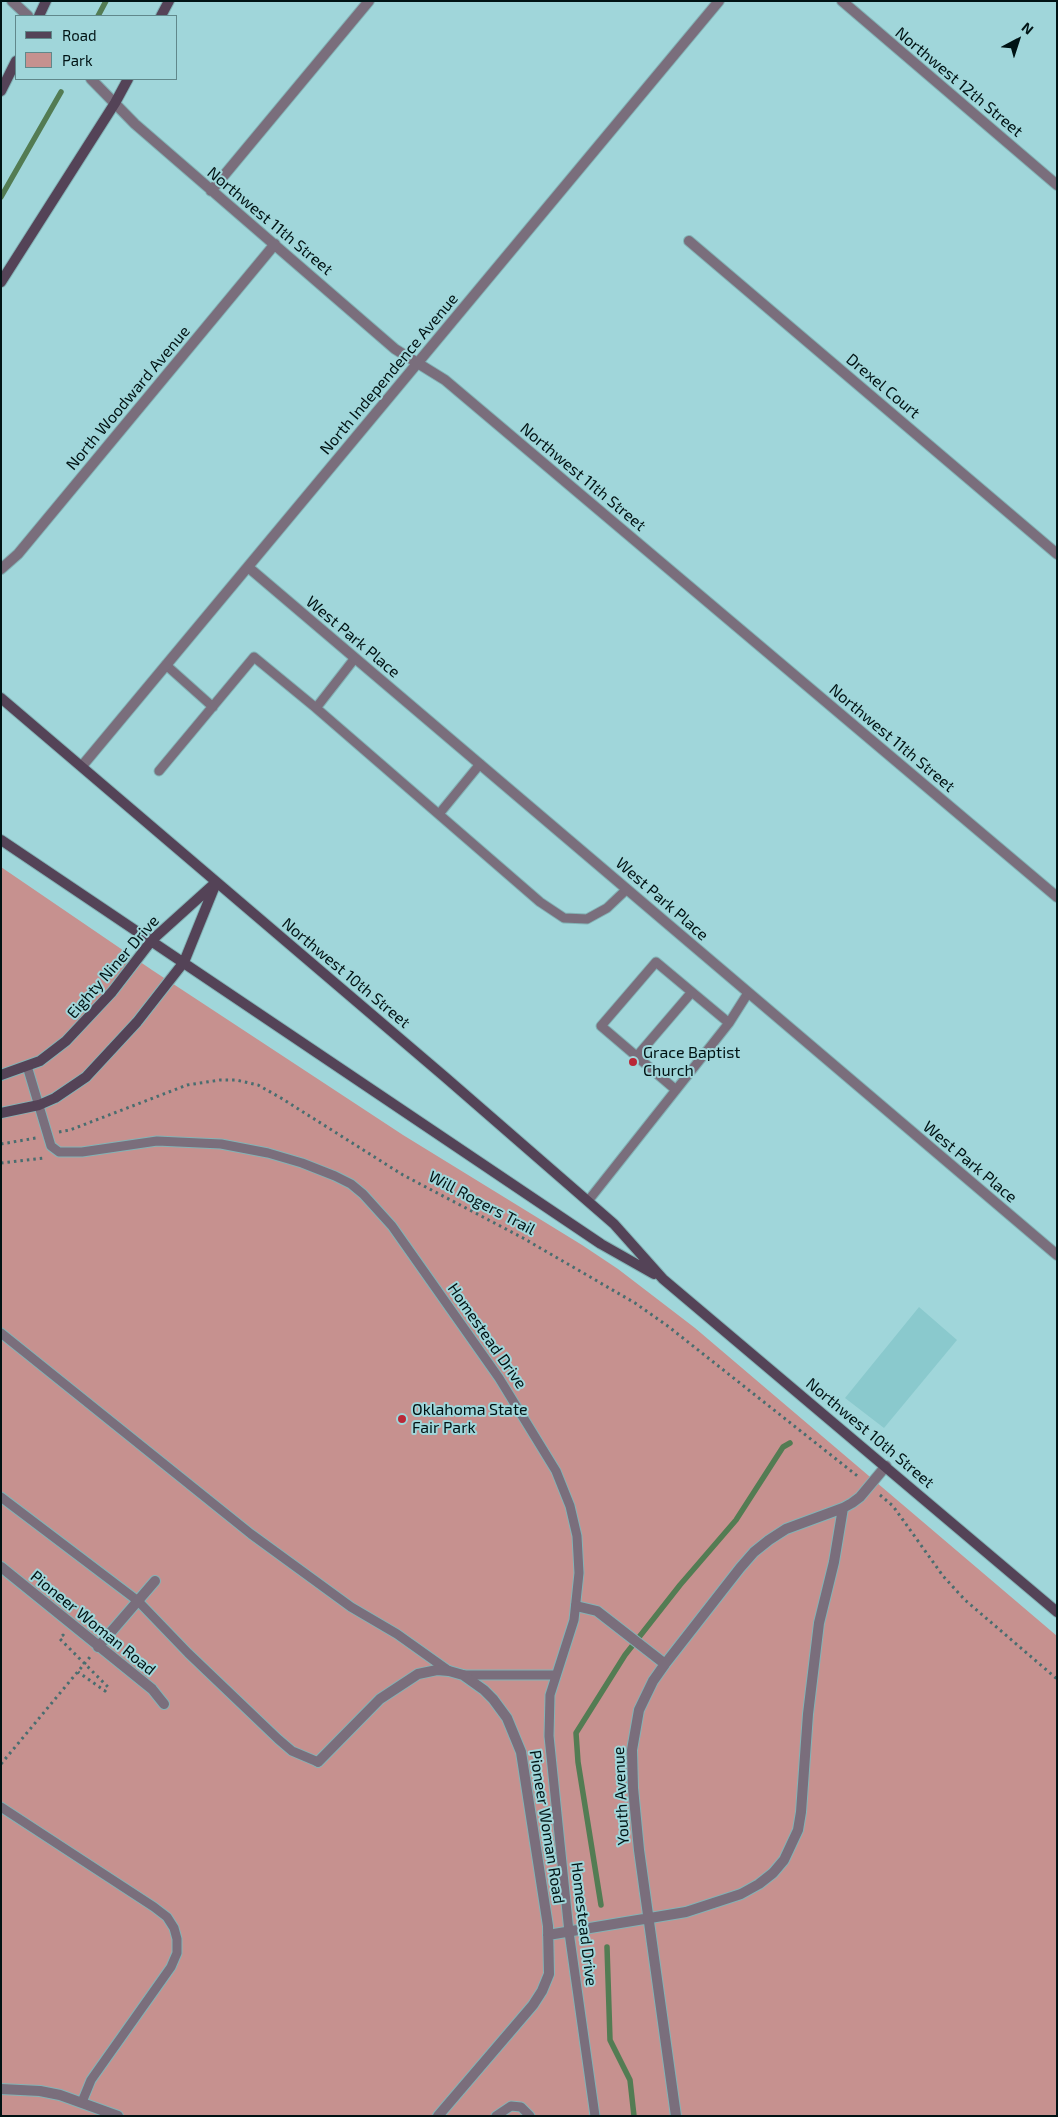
<!DOCTYPE html>
<html>
<head>
<meta charset="utf-8">
<style>
  body { margin:0 }
  #map { position:relative; width:1058px; height:2117px; overflow:hidden; background:#a0d6da; font-family:"Exo 2",sans-serif }
  canvas { display:block }
  .frame { position:absolute; inset:0; border:2px solid #001314; pointer-events:none }
  .legend { position:absolute; left:15px; top:15px; width:162px; height:65px; box-sizing:border-box; background:#a0d6da; border:1px solid #60888b; margin:0; padding:6px 9px; list-style:none; font-size:15px; color:#001314 }
  .legend li { display:flex; align-items:center; gap:10px; height:25px }
  .legend b { width:25px; border:1px solid #60888b }
  .north { position:absolute; left:993px; top:15px; width:50px; height:50px; -webkit-text-stroke:4px #a0d6da; paint-order:stroke; rotate:40deg; font-size:14px; font-weight:700; line-height:20px; text-align:center; color:#001314 }
  .north::after { content:''; display:block; margin:auto; width:18px; height:22px; background:#001314; clip-path:polygon(50% 0,100% 100%,50% 72%,0 100%) }
</style>
</head>
<body>
<div id="map">
<canvas width="1058" height="2117"></canvas>
<div class="frame"></div>
<ul class="legend">
<li><b style="height:6px;background:#544357"></b>Road</li>
<li><b style="height:14px;background:#c6918f"></b>Park</li>
</ul>
<div class="north">N</div>
</div>
<script>
const g = document.querySelector('canvas').getContext('2d');
g.lineJoin = 'round';
function fill(path, color) { g.fillStyle = color; g.fill(path, 'evenodd'); }
const shape = rows => new Path2D(rows.map(r => 'M' + r).join(''));
function strokePath(path, color, width, dash) { g.strokeStyle = color; g.lineWidth = width; g.lineCap = dash ? 'butt' : 'round'; g.setLineDash(dash || []); g.stroke(path); }
function drawText(font, color, halo, rows, align = 'center') {
  g.font = font + ' "Exo 2",sans-serif'; g.lineWidth = 4; g.setLineDash([]); g.textBaseline = 'middle'; g.strokeStyle = halo; g.fillStyle = color; for (const [text, x, y, turn = 0] of rows) {
    g.save(); g.translate(x, y); g.rotate((+turn || 0) * Math.PI / 180); g.textAlign = isNaN(turn) ? turn : align; if (halo) g.strokeText(text, 0, 0); g.fillText(text, 0, 0); g.restore();
  }
}
const built = shape([
  [919,1307,957,1340,884,1428,845,1398]
]);
const green = shape([
  [1,867,152,970,403,1135,582,1245,618,1269,695,1328,1057,1636,1057,2116,1,2116]
]);
const stream = shape([
  [98,16,106,1],
  [1,197,61,92],
  [601,1905,578,1762,576,1733,625,1655,680,1585,736,1520,783,1447,790,1443],
  [607,1947,610,2040,630,2080,634,2116]
]);
const path = shape([
  [59,1132,70,1130,187,1085,220,1080,236,1080,258,1085,281,1098,403,1175,523,1238,635,1303,669,1327,860,1478],
  [1,1144,36,1138],
  [1,1163,45,1158],
  [880,1495,893,1506,943,1576,965,1600,1057,1679],
  [64,1636,63,1635,60,1639,108,1687,105,1691,78,1672],
  [1,1764,90,1657]
]);
const lane = shape([
  [355,658,316,708,540,902,564,918,587,919,607,908,627,889],
  [166,665,213,707],
  [159,771,254,657,316,708],
  [439,814,480,764],
  [637,1056,691,993],
  [27,1066,51,1146,59,1152,82,1152,157,1141,221,1144,268,1153,302,1163,335,1176,351,1184,363,1194,392,1226,499,1378,556,1471,570,1506,577,1536,579,1573,574,1620,550,1695,549,1736,569,1932,595,2116],
  [676,1090,601,1026,656,962,729,1023],
  [588,1201,729,1023,748,993],
  [1,1333,251,1534,351,1607,397,1634,449,1671],
  [1,1497,138,1601,188,1653,278,1739,292,1751,318,1762],
  [463,1675,555,1675],
  [1,1807,154,1907,167,1917,174,1928,177,1939,177,1953,171,1967,91,2080,82,2102],
  [496,2116,511,2106,521,2107,530,2116]
]);
const street = shape([
  [12,1,28,16],
  [842,1,1057,185],
  [91,79,135,124,395,349,445,380,1057,897],
  [211,191,369,1],
  [689,241,1057,554],
  [248,567,1057,1255],
  [1,569,18,554,275,244],
  [82,766,719,1],
  [1,1567,152,1689,164,1704],
  [576,1606,597,1611,665,1664],
  [98,1647,155,1581],
  [318,1762,380,1699,418,1674,437,1670,449,1671,463,1675,484,1690,493,1699,507,1718,521,1752,548,1926,549,1974,542,1991,533,2005,438,2116],
  [548,1935,686,1912,741,1894,759,1884,773,1873,784,1860,798,1830,801,1812,808,1714,819,1623,834,1562,843,1508],
  [1,2089,40,2091,60,2095,118,2116],
  [676,2116,639,1850,633,1788,632,1750,639,1710,653,1681,665,1664,740,1568,754,1552,769,1540,786,1529,843,1508,852,1503,860,1497,886,1466]
]);
const secondary = shape([
  [39,16,46,1],
  [161,16,169,1],
  [1,91,16,61],
  [1,282,115,103,128,79],
  [1,698,445,1077,614,1224,663,1279,1057,1612],
  [1,840,601,1244,654,1274],
  [1,1075,40,1061,66,1041,112,992,152,940,213,885],
  [1,1113,39,1105,55,1098,86,1077,137,1022,184,962,216,883]
]);
const markers = [
  [633,1062,5,"#b92837"],
  [402,1419,5,"#b92837"]
];
const streetNames = [
  ["Northwest 12th Street",959,82,40],
  ["Northwest 11th Street",270,221,40],
  ["North Independence Avenue",389,374,-50],
  ["Drexel Court",883,386,40],
  ["North Woodward Avenue",128,398,-50],
  ["Northwest 11th Street",583,477,40],
  ["West Park Place",353,637,40],
  ["Northwest 11th Street",892,738,40],
  ["West Park Place",662,899,41],
  ["Eighty Niner Drive",113,967,-49],
  ["Northwest 10th Street",346,973,40],
  ["West Park Place",970,1162,40],
  ["Will Rogers Trail",482,1203,28],
  ["Homestead Drive",487,1336,55],
  ["Northwest 10th Street",870,1433,40],
  ["Pioneer Woman Road",93,1623,39],
  ["Youth Avenue",621,1796,-93],
  ["Pioneer Woman Road",547,1827,81],
  ["Homestead Drive",584,1924,83]
];
const poiNames = [
  ["Grace Baptist",643,1053],
  ["Church",643,1071],
  ["Oklahoma State",412,1410],
  ["Fair Park",412,1428]
];
fill(built, '#8ac9cd');
fill(green, '#c6918f');
strokePath(stream, '#537c53', 5.5);
strokePath(lane, '#83b3b6', 11);
strokePath(street, '#83b3b6', 12);
strokePath(secondary, '#83b3b6', 12);
strokePath(path, '#496d6f', 3, [2.5, 4]);
strokePath(lane, '#7a6e7c', 9);
strokePath(street, '#7a6e7c', 10);
strokePath(secondary, '#544357', 10);
for (const [x, y, r, color] of markers) { const dot = new Path2D(); dot.arc(x, y, r, 0, 2 * Math.PI); g.fillStyle = color; g.fill(dot); strokePath(dot, '#a0d6da', 2); }
drawText('16px', '#001314', '#a0d6da', streetNames);
drawText('16px', '#001314', '#a0d6da', poiNames, 'left');
</script>
</body>
</html>
